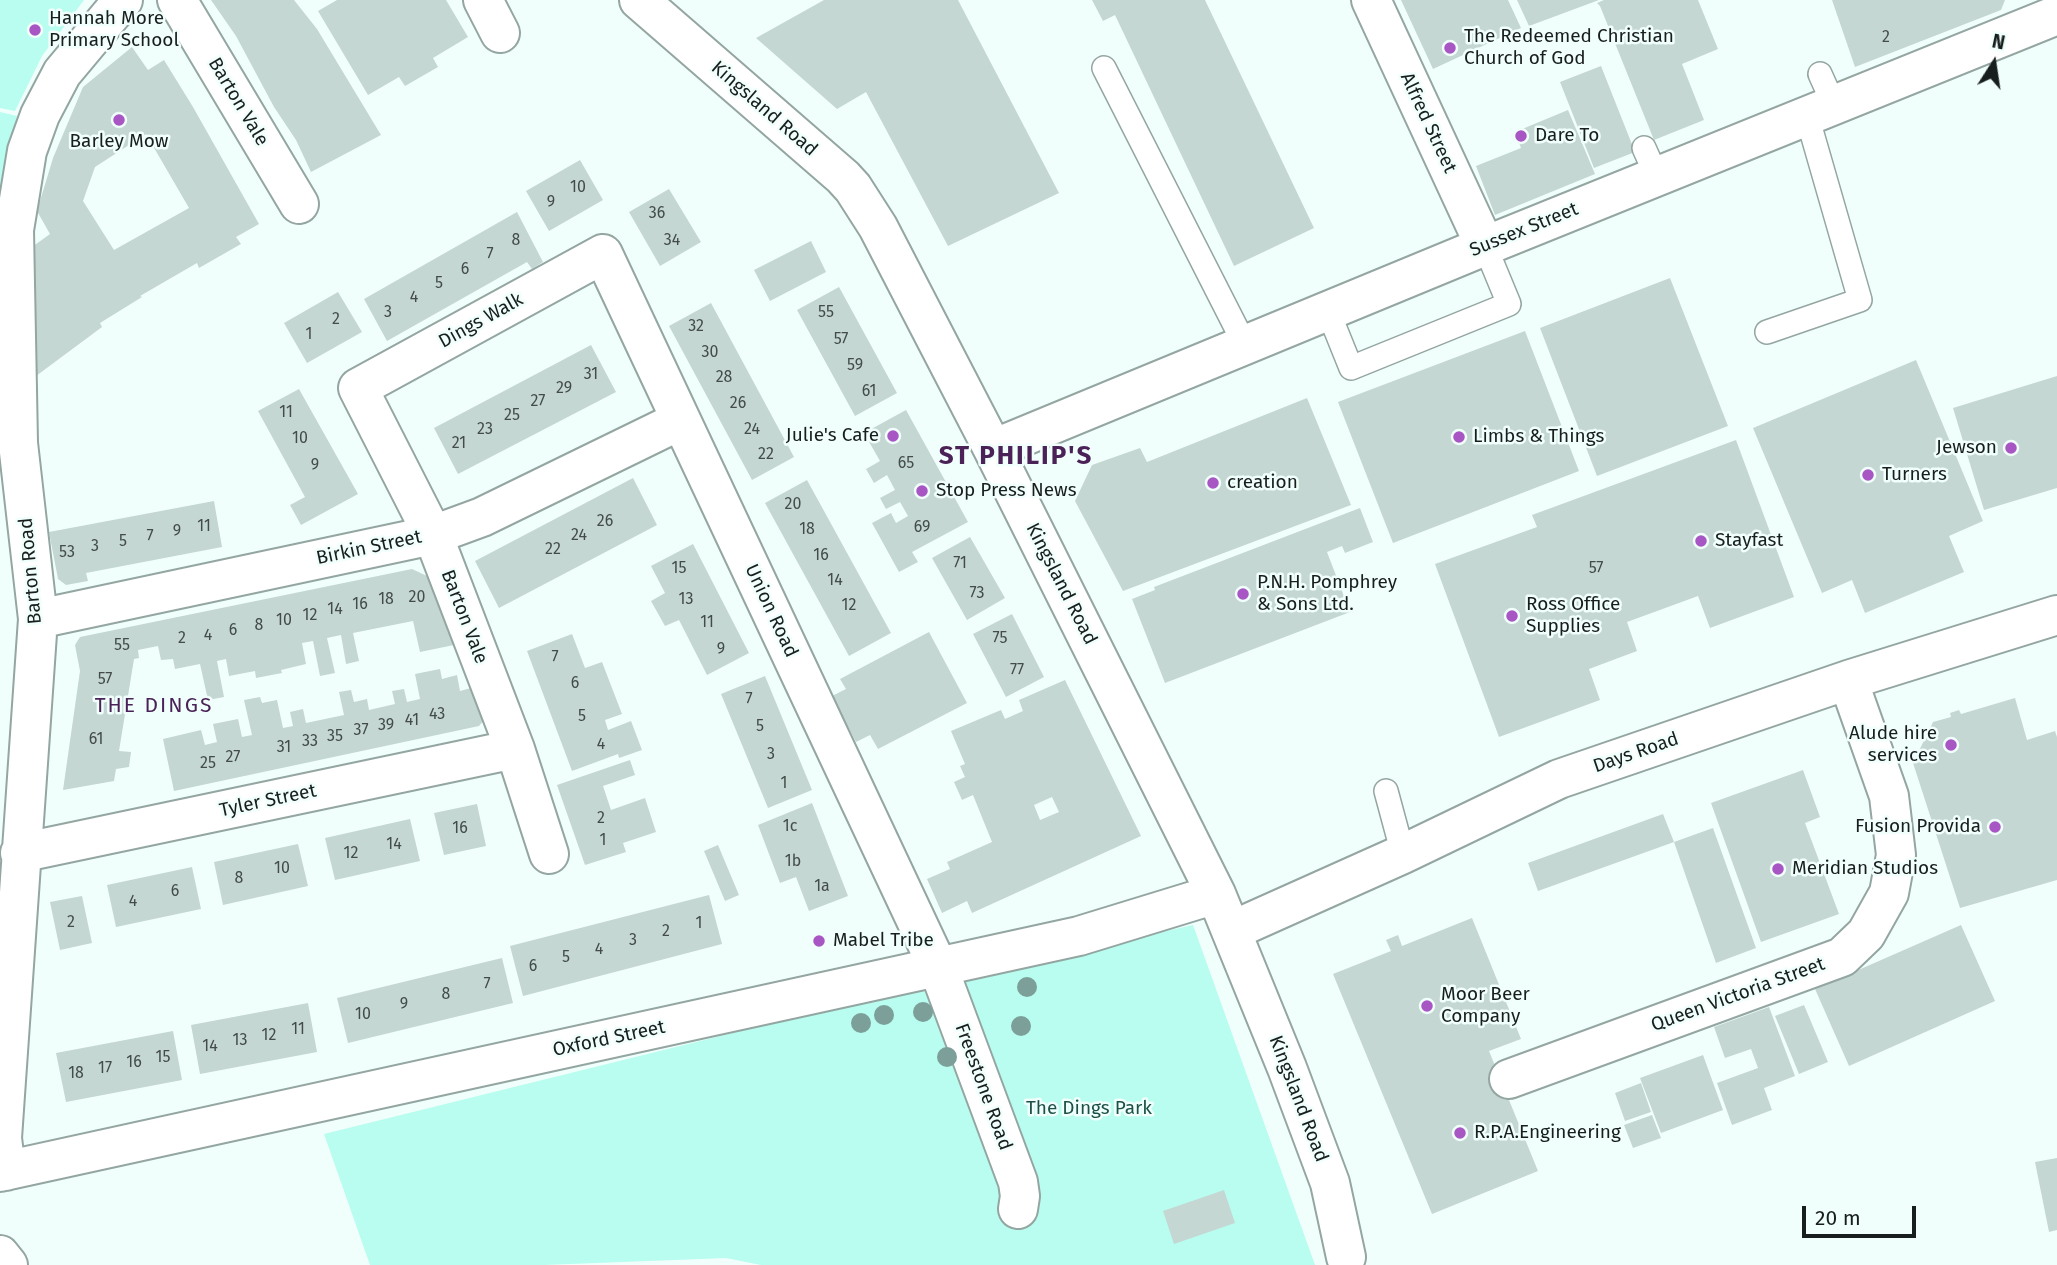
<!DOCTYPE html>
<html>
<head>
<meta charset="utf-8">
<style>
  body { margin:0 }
  #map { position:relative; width:2057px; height:1265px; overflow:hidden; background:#f0fffb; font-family:"Fira Sans",sans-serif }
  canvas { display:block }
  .north { position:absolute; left:1959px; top:28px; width:70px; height:70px; -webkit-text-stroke:5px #f0fffb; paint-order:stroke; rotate:12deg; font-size:19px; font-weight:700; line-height:28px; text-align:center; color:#181e1d }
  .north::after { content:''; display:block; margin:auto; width:24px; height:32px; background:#181e1d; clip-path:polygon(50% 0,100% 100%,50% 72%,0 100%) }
  .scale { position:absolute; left:1802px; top:1206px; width:114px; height:32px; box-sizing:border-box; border:4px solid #181e1d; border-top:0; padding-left:9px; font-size:21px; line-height:24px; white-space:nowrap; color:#181e1d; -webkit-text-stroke:5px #f0fffb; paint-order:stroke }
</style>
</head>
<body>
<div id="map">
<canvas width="2057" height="1265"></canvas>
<div class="north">N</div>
<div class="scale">20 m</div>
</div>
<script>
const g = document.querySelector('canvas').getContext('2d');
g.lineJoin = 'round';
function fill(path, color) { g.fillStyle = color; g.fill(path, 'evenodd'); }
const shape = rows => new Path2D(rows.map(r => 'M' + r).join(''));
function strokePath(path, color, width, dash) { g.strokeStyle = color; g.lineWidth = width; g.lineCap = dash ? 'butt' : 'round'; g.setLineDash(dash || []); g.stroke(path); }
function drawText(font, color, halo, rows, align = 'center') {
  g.font = font + ' "Fira Sans",sans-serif'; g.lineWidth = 5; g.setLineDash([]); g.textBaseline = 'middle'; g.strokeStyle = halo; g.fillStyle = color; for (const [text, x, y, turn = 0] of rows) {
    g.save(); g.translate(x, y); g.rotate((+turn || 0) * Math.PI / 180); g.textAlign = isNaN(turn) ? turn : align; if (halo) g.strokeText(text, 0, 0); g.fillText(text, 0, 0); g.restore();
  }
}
const green = shape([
  [0,0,84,0,42,56,15,111,0,108],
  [0,112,17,116,0,199],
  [1193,925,1315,1265,761,1265,726,1258,544,1265,370,1265,324,1134,951,979]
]);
const building = shape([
  [211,0,294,0,317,29,381,135,311,172,296,140,274,107,236,36],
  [337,0,446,0,468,37,433,58,438,67,405,86,399,77,368,95,318,11],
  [824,0,958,0,1059,193,948,246,866,92,837,109,756,38],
  [1092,0,1205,0,1314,228,1234,266,1115,15,1103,21],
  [1401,0,1508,0,1521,28,1433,69],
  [1517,0,1599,0,1529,26],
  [1604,0,1698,0,1718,49,1682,64,1704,120,1654,140,1600,6,1597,3],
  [1832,0,2005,0,2001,10,1855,67],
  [132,47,148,70,164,60,193,107,259,224,236,237,241,244,199,268,197,263,140,296,142,297,100,323,102,327,32,379,32,247,50,234,37,211,53,158,83,87],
  [146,134,189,208,114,250,83,201,95,167],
  [1601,66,1635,152,1594,168,1560,82],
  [1568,110,1595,174,1495,215,1476,166,1521,148,1515,132],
  [580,160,603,200,549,231,526,191],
  [669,189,701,242,660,266,629,212],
  [517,212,543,262,532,269,527,262,387,341,364,299],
  [811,241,826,272,770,301,754,270],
  [1670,278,1728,426,1597,476,1540,328],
  [839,287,897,393,855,416,797,310],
  [338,292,362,332,307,363,284,323],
  [711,303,794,457,752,480,669,326],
  [1525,331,1579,471,1393,543,1338,402],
  [591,345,616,392,458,474,434,428],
  [1916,360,1983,521,1949,536,1964,572,1865,613,1852,580,1822,593,1753,428],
  [2057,376,2057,488,1984,510,1953,408],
  [299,389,358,494,301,525,290,505,305,497,258,411],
  [1307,398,1351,505,1123,591,1075,501,1092,465,1140,448,1147,462],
  [906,410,968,522,912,552,918,562,899,572,872,523,891,513,896,523,908,516,900,502,886,509,880,498,895,490,887,475,874,483,866,469,880,461,864,433],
  [1736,440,1794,597,1710,628,1698,596,1627,622,1637,651,1589,669,1600,700,1499,737,1435,564,1537,527,1532,515],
  [633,478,657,525,499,608,475,561],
  [807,480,891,633,849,656,765,503],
  [214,501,222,547,86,573,88,581,66,585,58,579,49,532],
  [1360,508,1373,542,1345,553,1342,546,1327,552,1350,612,1165,683,1132,599,1155,590,1154,587],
  [970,537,1005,598,967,620,932,558],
  [693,544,749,653,707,675,679,620,665,626,651,601,665,593,651,566],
  [412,569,427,576,454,645,420,652,413,621,353,633,359,661,346,664,341,635,327,638,335,673,320,676,313,641,302,643,306,664,281,670,282,673,256,678,255,671,229,676,226,659,217,661,224,697,208,700,200,664,175,669,173,659,161,660,158,646,138,650,139,658,134,659,119,751,131,752,129,767,116,769,114,781,63,790,80,671,75,645,80,637],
  [1012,614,1044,677,1006,697,973,634],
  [929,632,967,703,878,749,870,735,856,742,832,696,846,689,840,679],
  [572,634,585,668,602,662,622,714,605,720,608,730,631,721,642,750,619,758,618,754,572,771,527,651],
  [440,669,442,679,457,675,460,691,471,688,484,720,479,726,174,791,163,739,201,730,205,745,217,742,213,724,238,719,242,737,252,735,244,700,260,697,262,703,277,700,283,728,293,726,290,712,303,709,306,723,344,715,339,692,351,690,354,702,367,699,369,710,395,704,392,691,404,689,407,702,420,699,415,674],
  [765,676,812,790,768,808,721,694],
  [1065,680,1141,836,972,913,967,901,942,913,927,879,950,869,947,862,992,842,973,795,962,800,954,782,965,777,960,766,965,764,951,731,1001,710,1005,719,1023,711,1019,700],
  [1052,797,1059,812,1040,820,1034,805],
  [2015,698,2027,740,2055,731,2057,737,2057,880,1960,908,1913,763,1933,722,1951,717,1950,713,1959,710,1961,714],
  [630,760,635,775,603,786,611,810,645,798,656,832,623,843,626,852,585,865,557,785],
  [1803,770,1820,817,1805,823,1839,914,1761,942,1711,803],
  [812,803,848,896,809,911,796,877,780,883,758,825],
  [477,804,486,846,444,855,434,813],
  [1663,814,1674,842,1713,828,1756,948,1716,963,1674,842,1538,891,1528,863],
  [410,819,420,861,335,880,325,838],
  [298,844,308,886,223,905,214,862],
  [718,845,739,895,725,901,704,851],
  [192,867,201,909,116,927,107,885],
  [709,895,722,944,523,996,510,946],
  [82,896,92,943,60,950,50,902],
  [1472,918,1521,1039,1489,1051,1538,1171,1432,1214,1333,974,1391,951,1386,940,1398,935,1402,946],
  [1961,925,1995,1001,1849,1066,1815,989],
  [502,958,513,1003,348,1043,337,998],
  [308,1003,317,1052,200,1074,191,1025],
  [1804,1005,1828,1062,1799,1074,1775,1016],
  [1769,1007,1795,1076,1764,1088,1772,1110,1732,1125,1717,1083,1758,1068,1751,1049,1725,1058,1714,1027],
  [173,1031,182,1080,66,1102,56,1053],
  [1703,1055,1723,1110,1661,1133,1640,1078],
  [1641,1083,1651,1112,1625,1121,1615,1093],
  [1652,1115,1661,1138,1633,1148,1624,1125],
  [2057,1158,2057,1230,2049,1232,2035,1162],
  [1224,1190,1235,1223,1174,1244,1163,1211]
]);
const lane = shape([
  [1104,68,1245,345],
  [1820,74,1834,105],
  [1644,148,1657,177],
  [1328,311,1351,368,1509,304,1485,246],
  [1767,332,1860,300,1807,116],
  [1386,791,1403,854]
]);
const street = shape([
  [177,0,299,204],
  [483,0,500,33],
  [639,0,843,177,853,188,878,227,993,449,1216,894,1287,1068,1330,1183,1346,1257],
  [1371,0,1485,246],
  [993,449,1485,246,2057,15],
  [38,619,433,535,482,517,681,420],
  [20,853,515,749],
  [549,854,515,749,433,535,358,388,603,254,938,967,1018,1182,1020,1196,1018,1209],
  [1231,931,1403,854,1559,779,1848,680,2057,615],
  [1509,1079,1842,957,1866,934,1889,893,1896,855,1889,796,1848,680],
  [6,1171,2,1138,38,619,18,443,14,230,27,151,40,115,62,73,123,0],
  [0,1172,1079,936,1216,894],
  [0,1255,8,1265]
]);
const trees = [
  [1027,987],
  [923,1012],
  [884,1015],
  [861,1023],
  [1021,1026],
  [947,1057]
];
const markers = [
  [35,30,7,"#a956c5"],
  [1450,48,7,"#a956c5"],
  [119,120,7,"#a956c5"],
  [1521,136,7,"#a956c5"],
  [893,436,7,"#a956c5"],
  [1459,437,7,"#a956c5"],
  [2011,448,7,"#a956c5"],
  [1868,475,7,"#a956c5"],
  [1213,483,7,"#a956c5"],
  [922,491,7,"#a956c5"],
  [1701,541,7,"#a956c5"],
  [1243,594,7,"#a956c5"],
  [1512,616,7,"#a956c5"],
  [1951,745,7,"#a956c5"],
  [1995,827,7,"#a956c5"],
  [1778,869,7,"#a956c5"],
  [819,941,7,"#a956c5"],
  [1427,1006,7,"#a956c5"],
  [1460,1133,7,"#a956c5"]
];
const numberNames = [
  ["2",1886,38],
  ["10",578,188],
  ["9",551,203],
  ["36",657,214],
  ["8",516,241],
  ["34",672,241],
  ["7",490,255],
  ["6",465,270],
  ["5",439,284],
  ["4",414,298],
  ["3",388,313],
  ["55",826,313],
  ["2",336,320],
  ["32",696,327],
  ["1",309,335],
  ["57",841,340],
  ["30",710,353],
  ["59",855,366],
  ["31",591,375],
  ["28",724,378],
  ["29",564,389],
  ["61",869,392],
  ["27",538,402],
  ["26",738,404],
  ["11",286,413],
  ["25",512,416],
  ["23",485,430],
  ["24",752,430],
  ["10",300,439],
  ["21",459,444],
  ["22",766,455],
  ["65",906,464],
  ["9",315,466],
  ["20",793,505],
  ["26",605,522],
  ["11",204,527],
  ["69",922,528],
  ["18",807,530],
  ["9",177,532],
  ["24",579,536],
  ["7",150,537],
  ["5",123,542],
  ["3",95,547],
  ["22",553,550],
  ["53",67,553],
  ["16",821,556],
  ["71",960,564],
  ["15",679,569],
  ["57",1596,569],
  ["14",835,581],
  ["73",977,594],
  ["20",417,598],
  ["18",386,600],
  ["13",686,600],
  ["16",360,605],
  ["12",849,606],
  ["14",335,610],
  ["12",310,616],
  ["10",284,621],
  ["11",707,623],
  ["8",259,626],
  ["6",233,631],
  ["4",208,636],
  ["2",182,639],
  ["75",1000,639],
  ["55",122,646],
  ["9",721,650],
  ["7",555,658],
  ["77",1017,671],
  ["57",105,680],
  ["6",575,684],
  ["7",749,700],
  ["43",437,715],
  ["5",582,717],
  ["41",412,721],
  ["39",386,726],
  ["5",760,727],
  ["37",361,731],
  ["35",335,737],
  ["61",96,740],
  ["33",310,742],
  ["4",601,745],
  ["31",284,748],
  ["3",771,755],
  ["27",233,758],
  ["25",208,764],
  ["1",784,784],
  ["2",601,819],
  ["1c",790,827],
  ["16",460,829],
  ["1",603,841],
  ["14",394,845],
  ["12",351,854],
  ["1b",793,862],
  ["10",282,869],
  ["8",239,879],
  ["1a",822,887],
  ["6",175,892],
  ["4",133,902],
  ["2",71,923],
  ["1",699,924],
  ["2",666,932],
  ["3",633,941],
  ["4",599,950],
  ["5",566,958],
  ["6",533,967],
  ["7",487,985],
  ["8",446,995],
  ["9",404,1005],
  ["10",363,1015],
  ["11",298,1030],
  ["12",269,1036],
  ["13",240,1041],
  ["14",210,1047],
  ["15",163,1058],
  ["16",134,1063],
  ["17",105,1069],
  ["18",76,1074]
];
const poiNames = [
  ["Hannah More",49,19],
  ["Primary School",49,41],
  ["The Redeemed Christian",1464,37],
  ["Church of God",1464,59],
  ["Dare To",1535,136],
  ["Barley Mow",119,142,"center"],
  ["Julie's Cafe",879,436,"right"],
  ["Limbs & Things",1473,437],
  ["Jewson",1997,448,"right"],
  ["Turners",1882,475],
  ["creation",1227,483],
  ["Stop Press News",936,491],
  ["Stayfast",1715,541],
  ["P.N.H. Pomphrey",1257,583],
  ["& Sons Ltd.",1257,605],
  ["Ross Office",1526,605],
  ["Supplies",1526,627],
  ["Alude hire",1937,734,"right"],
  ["services",1937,756,"right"],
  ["Fusion Provida",1981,827,"right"],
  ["Meridian Studios",1792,869],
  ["Mabel Tribe",833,941],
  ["Moor Beer",1441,995],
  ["Company",1441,1017],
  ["R.P.A.Engineering",1474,1133]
];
const streetNames = [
  ["Barton Vale",238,102,59],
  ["Kingsland Road",764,109,41],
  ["Alfred Street",1428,123,65],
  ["Sussex Street",1524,230,-22],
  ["Dings Walk",481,321,-29],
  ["Birkin Street",369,548,-12],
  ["Barton Road",31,571,-95],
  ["Kingsland Road",1061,584,63],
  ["Union Road",771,611,65],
  ["Barton Vale",464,617,69],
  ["Days Road",1636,753,-19],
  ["Tyler Street",268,801,-12],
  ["Queen Victoria Street",1738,995,-20],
  ["Oxford Street",609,1039,-12],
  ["Freestone Road",983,1087,70],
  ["Kingsland Road",1298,1099,69]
];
const parkNames = [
  ["The Dings Park",1089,1109]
];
const neighbourhoodNames = [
  ["THE DINGS",154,706]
];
const districtNames = [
  ["ST PHILIP'S",1016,457]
];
fill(green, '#b8fdef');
fill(building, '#c5d7d3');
strokePath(lane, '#94a6a2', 26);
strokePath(street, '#94a6a2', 42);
strokePath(lane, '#fff', 23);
strokePath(street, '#fff', 38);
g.fillStyle = '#7c9f99';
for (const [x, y] of trees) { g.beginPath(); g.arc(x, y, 10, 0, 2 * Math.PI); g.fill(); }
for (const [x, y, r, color] of markers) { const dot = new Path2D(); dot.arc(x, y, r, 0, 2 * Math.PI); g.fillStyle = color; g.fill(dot); strokePath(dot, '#f0fffb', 2.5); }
drawText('16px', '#434c4a', null, numberNames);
drawText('19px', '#181e1d', '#f0fffb', poiNames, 'left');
drawText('19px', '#181e1d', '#f0fffb', streetNames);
drawText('19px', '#1d5148', '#f0fffb', parkNames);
g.letterSpacing = '2px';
drawText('21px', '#4a2257', '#f0fffb', neighbourhoodNames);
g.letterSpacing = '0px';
g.letterSpacing = '2px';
drawText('bold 26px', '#4a2257', '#f0fffb', districtNames);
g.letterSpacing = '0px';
</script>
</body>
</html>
